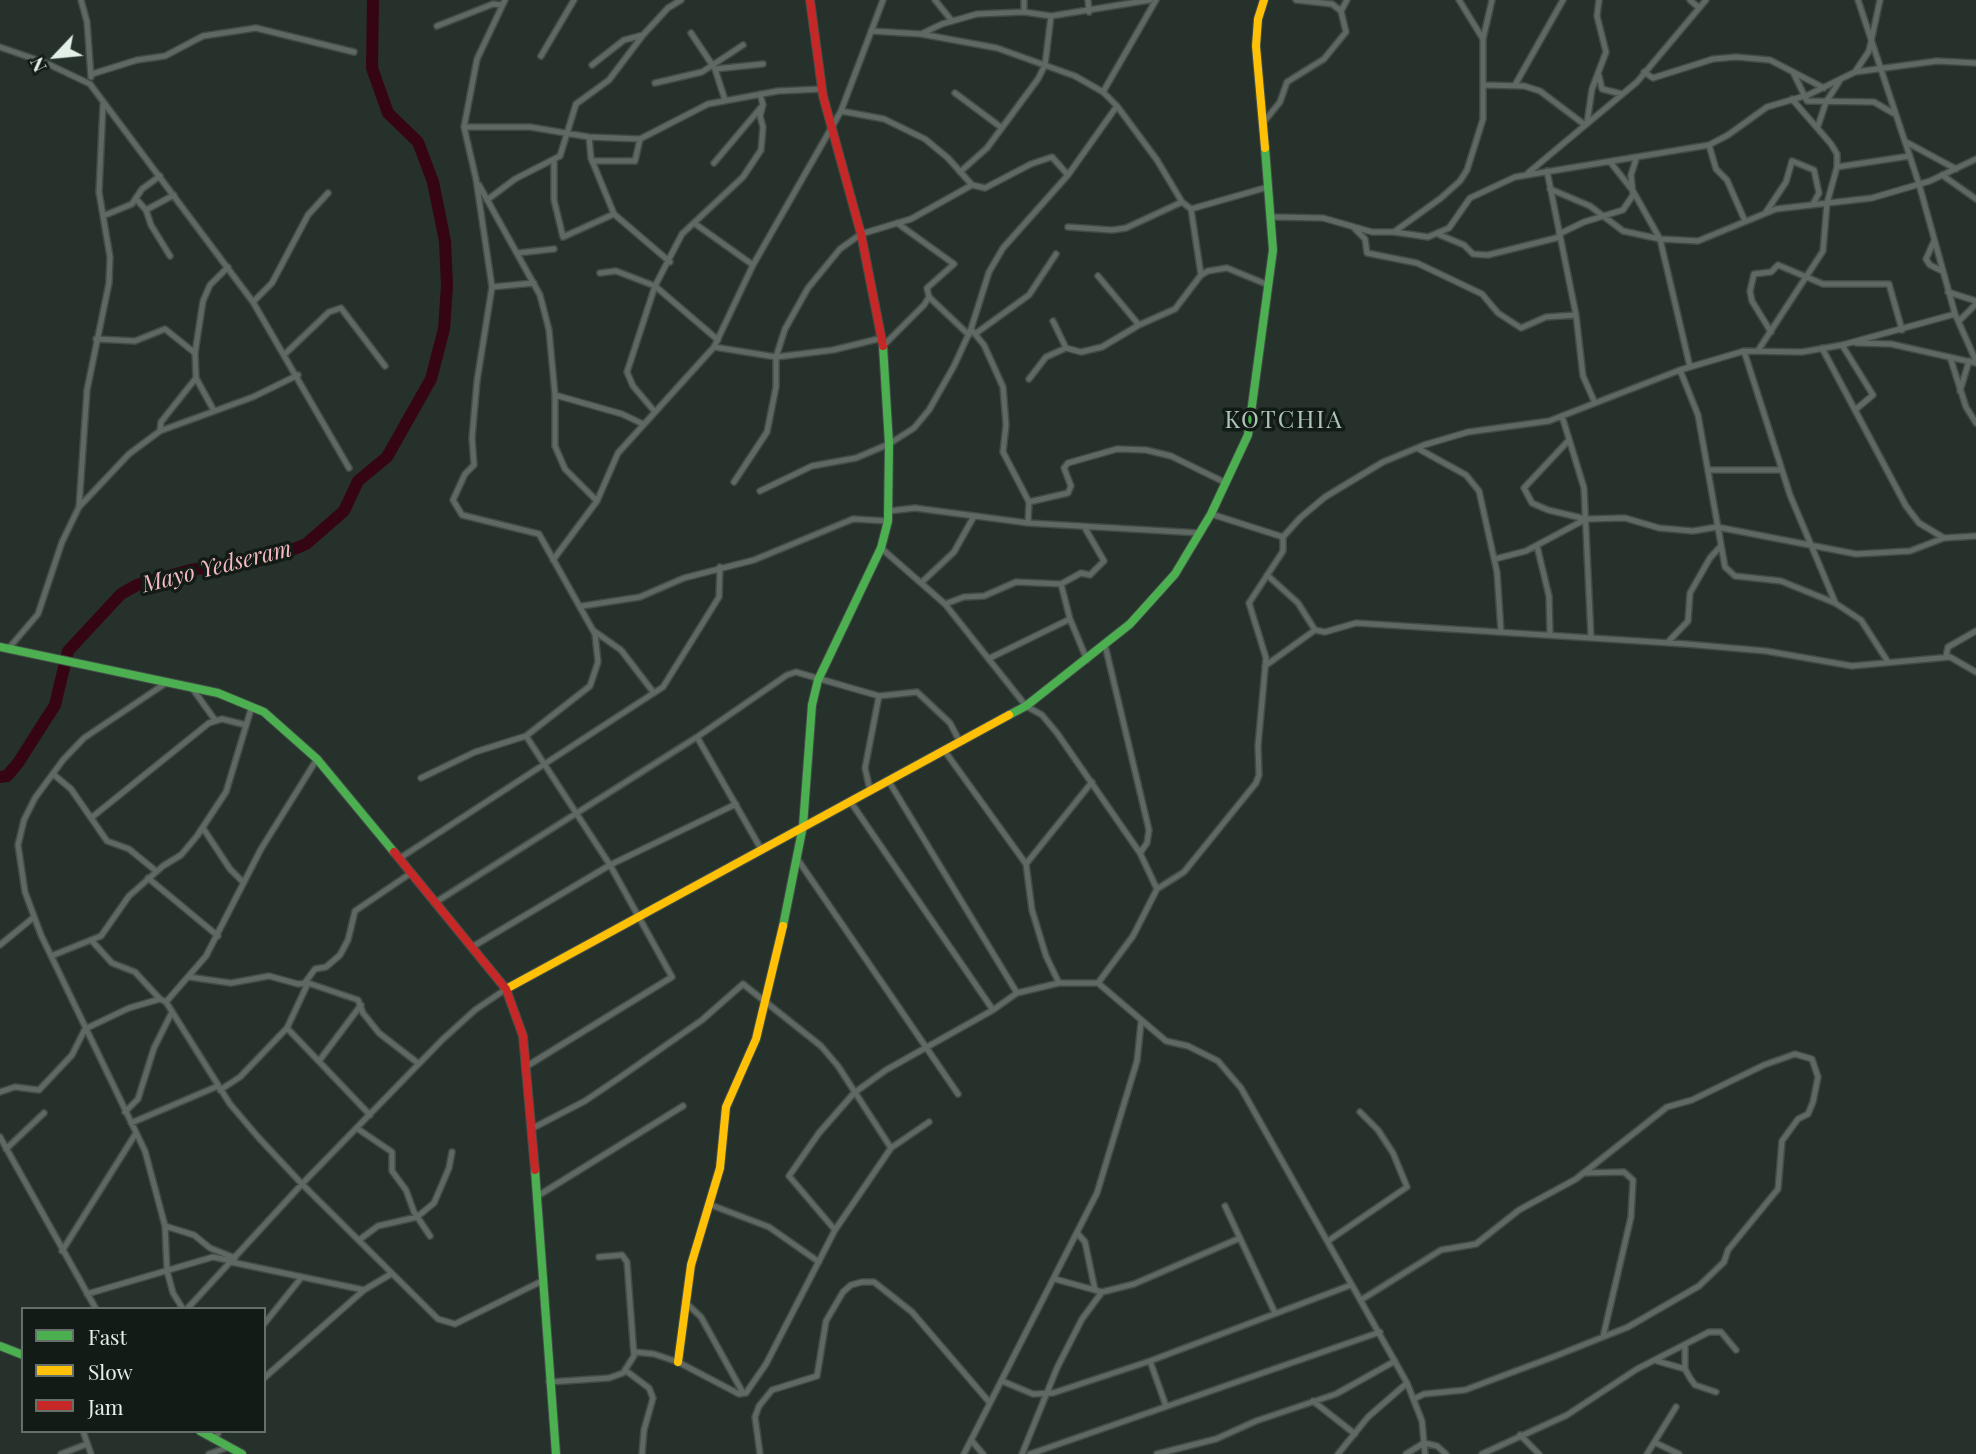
<!DOCTYPE html>
<html>
<head>
<meta charset="utf-8">
<style>
  body { margin:0 }
  #map { position:relative; width:1976px; height:1454px; overflow:hidden; background:#26312b; font-family:"Playfair Display",serif }
  canvas { display:block }
  .legend { position:absolute; left:21px; top:1307px; width:245px; height:126px; box-sizing:border-box; background:#121b16; border:2px solid #66706a; margin:0; padding:9px 12px; list-style:none; font-size:21px; color:#e3f0e8 }
  .legend li { display:flex; align-items:center; gap:14px; height:35px }
  .legend b { width:35px; border:2px solid #66706a }
  .north { position:absolute; left:21px; top:21px; width:70px; height:70px; -webkit-text-stroke:5px #121b16; paint-order:stroke; rotate:244deg; font-size:19px; font-weight:700; line-height:28px; text-align:center; color:#e3f0e8 }
  .north::after { content:''; display:block; margin:auto; width:24px; height:32px; background:#e3f0e8; clip-path:polygon(50% 0,100% 100%,50% 72%,0 100%) }
</style>
</head>
<body>
<div id="map">
<canvas width="1976" height="1454"></canvas>
<ul class="legend">
<li><b style="height:9px;background:#4caf50"></b>Fast</li>
<li><b style="height:9px;background:#ffc107"></b>Slow</li>
<li><b style="height:9px;background:#c62828"></b>Jam</li>
</ul>
<div class="north">N</div>
</div>
<script>
const g = document.querySelector('canvas').getContext('2d');
g.lineJoin = 'round';
const shape = rows => new Path2D(rows.map(r => 'M' + r).join(''));
function strokePath(path, color, width, dash) { g.strokeStyle = color; g.lineWidth = width; g.lineCap = dash ? 'butt' : 'round'; g.setLineDash(dash || []); g.stroke(path); }
function drawText(font, color, halo, rows, align = 'center') {
  g.font = font + ' "Playfair Display",serif'; g.lineWidth = 7; g.setLineDash([]); g.textBaseline = 'middle'; g.strokeStyle = halo; g.fillStyle = color; for (const [text, x, y, turn = 0] of rows) {
    g.save(); g.translate(x, y); g.rotate((+turn || 0) * Math.PI / 180); g.textAlign = isNaN(turn) ? turn : align; if (halo) g.strokeText(text, 0, 0); g.fillText(text, 0, 0); g.restore();
  }
}
const river = shape([
  [0,777,7,776,18,763,55,705,68,651,121,594,137,585,190,570,273,558,306,544,344,511,358,481,387,457,431,379,444,329,447,286,445,241,433,182,418,142,388,113,372,68,373,0]
]);
const street = shape([
  [81,0,87,22,91,77],
  [935,0,952,21],
  [1088,0,1089,12],
  [1459,0,1483,39],
  [1690,0,1698,7],
  [1858,0,1919,184,1955,314,1976,361],
  [1341,11,1347,0],
  [1024,12,1024,0],
  [437,26,493,4,502,5],
  [871,31,921,34,997,48,1075,76,1103,92,1117,106,1157,160,1182,202,1191,209,1268,187],
  [691,33,715,69,725,100],
  [921,34,942,24,977,14,1024,12,1051,16,1150,0],
  [0,47,46,63,90,84,253,302,349,468],
  [541,56,574,0],
  [592,65,624,40,643,35],
  [715,69,763,64],
  [1644,72,1653,78,1713,59,1736,57,1770,60,1824,88],
  [1855,72,1869,51,1880,0],
  [92,74,137,60,165,56,203,36,256,28,354,52],
  [1794,74,1807,101,1874,102,1893,113],
  [1599,76,1602,89,1622,94],
  [655,83,702,72,743,45],
  [1483,85,1524,86,1540,91,1585,125],
  [1515,85,1563,0],
  [1103,92,1156,0],
  [955,93,1002,128],
  [841,111,884,119,925,139,948,158,972,185],
  [1263,123,1280,102,1287,82,1324,59,1346,32,1341,11,1332,4,1296,0],
  [1587,123,1592,89,1606,52,1597,16,1599,0],
  [1818,126,1826,102,1839,82],
  [464,127,530,127,589,137,640,139,708,104,778,91,822,89],
  [589,137,591,158,614,214,670,262],
  [1906,142,1956,169],
  [1709,145,1716,169,1727,180,1745,221],
  [592,161,635,161,640,139],
  [554,162,554,200,563,237,614,214],
  [714,163,763,105],
  [1611,163,1633,191,1660,239,1690,367],
  [1837,167,1910,156],
  [1547,171,1576,315,1583,376,1595,403],
  [960,172,987,148,1038,79,1045,65,1051,16],
  [1528,173,1637,82,1706,0],
  [1942,175,1976,199],
  [479,185,540,295,549,330,555,395,555,446,565,469,597,501],
  [1550,189,1590,206,1623,231,1660,239,1698,241,1776,209,1872,198,1930,181,1976,159],
  [137,200,146,210,151,225,170,256],
  [487,200,515,179,560,156,576,104,609,80,643,35,668,8,681,0],
  [1191,209,1201,275],
  [146,210,174,195],
  [1766,212,1786,182,1792,161,1814,170,1819,193,1813,204],
  [103,216,132,204,142,189,160,176],
  [1272,217,1323,218,1372,232,1394,232,1428,237,1449,228,1470,198,1515,177,1709,145,1728,135,1767,107,1808,95,1855,72,1937,61,1976,63],
  [694,223,753,265],
  [1068,227,1112,230,1126,228,1182,202],
  [1355,229,1365,239,1367,253,1417,263,1482,294,1498,313,1521,328,1546,317,1576,315],
  [1394,232,1441,198,1460,181,1467,170,1483,119,1483,39,1492,0],
  [1559,234,1584,222,1623,210,1633,195,1631,175,1636,159],
  [1440,235,1464,245,1473,254,1488,255,1560,237],
  [1934,241,1926,259,1930,265,1942,271],
  [518,253,554,249],
  [600,273,616,271,655,286,718,340],
  [1098,276,1139,325],
  [492,287,534,283],
  [1948,292,1976,301],
  [929,297,969,335],
  [253,302,272,283,308,215,328,193],
  [1053,321,1066,348],
  [1959,321,1976,304],
  [971,329,984,345,1003,387,1006,425,1003,452,1029,502,1028,523],
  [1771,332,1752,301,1750,291,1754,274,1771,272,1778,265,1823,284,1889,284,1902,330],
  [975,334,1029,295,1056,254],
  [96,339,135,341,165,329,195,353],
  [1856,343,1891,344,1976,363],
  [1842,345,1873,395,1855,410],
  [883,346,924,305,929,297,927,288,954,264,897,223],
  [714,347,776,357,833,350,882,338],
  [1822,348,1906,506,1919,523,1944,538],
  [1759,349,1823,251,1827,203,1837,167,1837,154,1831,144,1792,99],
  [1744,351,1790,495,1835,602],
  [286,353,329,312,341,308,385,366],
  [1950,357,1966,407,1976,423],
  [1680,370,1698,415,1725,567,1735,576,1781,581,1835,603,1861,620,1888,662],
  [1029,379,1046,357,1066,348,1081,352,1102,347,1139,325,1175,309,1201,275,1208,271,1227,268,1266,284],
  [1960,391,1969,361],
  [555,395,622,414,643,424],
  [213,409,196,378,195,353,203,301,210,285,228,267],
  [655,412,633,386,627,372,655,286,682,234,743,177,761,150,763,127,760,116,763,105,760,94],
  [1562,416,1584,488,1591,637],
  [160,431,161,422,196,378],
  [1569,440,1524,488,1532,503,1548,510,1586,519,1625,518,1659,528,1693,531,1717,527,1856,554,1910,551,1944,538,1976,536],
  [1417,448,1466,475,1479,491,1497,572,1501,632],
  [1710,470,1782,470],
  [734,482,767,432,776,387,776,357,785,329,808,288,840,249,861,234,911,219,972,185,985,188,1031,164,1052,157,1068,175],
  [760,491,812,466,856,458,889,444,914,428,929,410,954,366,971,329,989,272,1003,248,1068,175,1117,106],
  [1029,502,1068,493,1071,486,1064,468,1068,463,1117,449,1146,450,1171,456,1224,482],
  [79,507,87,390,109,283,110,257,99,192,103,105],
  [889,511,915,508,1028,523,1200,533],
  [1211,514,1283,537],
  [1537,546,1549,596,1550,634],
  [881,548,945,604,1026,706,1042,715,1057,733,1140,853,1157,889],
  [1495,559,1526,551,1586,519],
  [553,560,597,501,618,453,714,347,753,265,841,111,883,0],
  [1267,575,1298,603,1315,630],
  [922,582,954,552,973,518],
  [1061,584,1070,619,1087,660],
  [945,604,964,597,984,596,1016,582,1061,584,1081,573,1090,575,1104,561,1085,528],
  [582,606,640,597,684,578,754,560,853,519,888,521],
  [594,631,621,650,654,693],
  [1668,642,1688,621,1690,593,1710,558,1719,548],
  [1105,645,1149,830,1147,843,1140,853],
  [9,648,38,614,62,542,79,507,129,454,160,431,253,397,298,375],
  [1946,656,1948,647,1976,631],
  [990,658,1070,619],
  [1265,666,1315,630,1325,632,1356,623,1686,644,1766,651,1852,666,1950,657,1976,672],
  [166,683,84,738,63,760,35,798,24,820,18,845,25,892,41,935,145,1151,165,1226,167,1271,173,1293,183,1309],
  [192,688,215,720],
  [526,736,610,865,672,977,527,1066],
  [697,737,761,849],
  [944,750,1026,864,1032,910,1046,956,1059,983],
  [53,774,71,789,107,841,129,849,156,871],
  [421,778,475,752,526,736,590,686,598,662,595,634,539,534,462,515,453,500,465,474,474,465,472,438,477,381,492,287,476,179,464,127,477,59,505,0],
  [888,780,1017,993],
  [870,790,865,768,879,696,917,692,950,723,960,742],
  [850,801,993,1010],
  [91,818,209,723,222,719,246,725],
  [203,828,230,869,243,882],
  [796,857,958,1094],
  [400,858,663,687,719,597,720,567],
  [1026,864,1092,782],
  [148,878,218,936],
  [436,902,697,737,787,675,796,672,879,696],
  [92,941,112,963,135,972,160,999],
  [0,945,34,917],
  [472,947,610,865,736,804],
  [51,956,101,936,129,896,163,866,181,855,197,836,226,792,252,706],
  [189,977,231,983,269,976,298,984,308,983,358,1000,363,1013,379,1033,419,1064],
  [1098,983,1133,936,1157,889,1184,872,1256,783,1259,775,1258,746,1266,658,1249,603,1283,551,1283,537,1300,518,1325,497,1383,462,1424,445,1468,432,1549,421,1680,370,1744,351,1802,352,1842,345,1955,314],
  [304,984,315,969,326,967,340,955,348,940,355,911,411,873],
  [166,1002,206,956,261,849,317,759],
  [287,1028,370,1115],
  [319,1061,361,1005],
  [220,1090,240,1077,287,1028,308,983],
  [0,1092,15,1087,39,1090,72,1055,85,1029,129,1008,160,999,166,1002,230,1104,258,1137,302,1184,438,1319,455,1324,542,1281],
  [125,1112,138,1099,154,1048,172,1012],
  [131,1123,218,1086],
  [533,1128,585,1101,619,1078,702,1020,743,984,821,1046,838,1066,891,1148],
  [358,1129,392,1152,392,1171,406,1190,414,1212,430,1236],
  [0,1137,96,1309],
  [6,1149,44,1113],
  [1583,1173,1624,1172,1633,1180,1631,1217,1603,1337],
  [536,1197,683,1106],
  [711,1205,769,1227,819,1262],
  [1225,1206,1275,1313],
  [165,1226,194,1235,210,1248,235,1258],
  [835,1230,789,1176,819,1133,854,1093,886,1070,993,1010,1017,993,1059,983,1098,983,1166,1041,1188,1046,1218,1061,1241,1088,1407,1383,1422,1421,1425,1454],
  [1078,1234,1085,1242,1095,1290],
  [359,1240,378,1226,417,1217,434,1203,449,1168,452,1152],
  [1328,1241,1407,1187,1393,1153,1378,1130,1360,1112],
  [62,1251,136,1133],
  [231,1262,364,1290],
  [1055,1279,1102,1292,1134,1284,1240,1238],
  [87,1294,213,1257,232,1261],
  [1361,1300,1441,1250,1476,1244,1519,1210,1576,1179,1667,1107,1692,1100,1764,1065,1795,1054,1812,1059,1818,1077,1813,1102,1808,1114,1798,1119,1782,1141,1778,1189,1728,1250,1724,1262,1699,1286,1628,1327,1553,1357,1465,1390,1424,1394,1414,1399],
  [685,1302,701,1317,743,1393],
  [187,1309,302,1184,442,1040,475,1010,506,989],
  [264,1324,301,1278],
  [1685,1345,1685,1369,1690,1378,1695,1385,1716,1392],
  [635,1352,654,1354,678,1362,739,1394,746,1393,766,1364,835,1230,891,1148,929,1122],
  [1150,1361,1166,1406],
  [1657,1361,1685,1369],
  [625,1370,649,1388,653,1398,644,1430,642,1454],
  [264,1378,364,1290,391,1274],
  [1002,1381,1033,1394,1053,1393,1150,1361,1351,1285],
  [549,1382,609,1378,623,1373,634,1356,627,1262,622,1255,599,1257],
  [1313,1401,1355,1434],
  [83,1431,91,1454],
  [1520,1435,1539,1454],
  [216,1438,219,1431],
  [971,1440,983,1454],
  [1656,1443,1679,1454],
  [61,1454,87,1444],
  [209,1454,229,1447],
  [760,1454,755,1417,759,1406,772,1390,817,1376,826,1321,843,1292,851,1285,862,1282,874,1282,912,1312,990,1403],
  [964,1454,1097,1193,1137,1061,1141,1023],
  [1022,1454,1057,1368,1082,1319,1102,1292],
  [1030,1454,1380,1332],
  [1157,1454,1216,1439,1256,1421,1336,1394,1395,1361],
  [1338,1454,1368,1417,1407,1383],
  [1406,1454,1424,1443,1437,1446,1446,1454],
  [1482,1454,1567,1415,1637,1369,1709,1332,1721,1332,1736,1350],
  [1647,1454,1676,1407]
]);
const fast = shape([
  [0,647,218,693,264,712,317,759,394,852],
  [1009,715,1026,706,1130,624,1175,574,1211,514,1248,435,1273,250,1265,148],
  [783,926,803,826,812,705,818,680,881,548,888,521,889,444,883,346],
  [535,1170,556,1454],
  [0,1346,23,1355],
  [200,1431,242,1454]
]);
const slow = shape([
  [1264,0,1258,19,1256,46,1265,148],
  [506,989,1009,715],
  [678,1362,691,1265,720,1168,726,1107,756,1039,783,926]
]);
const jam = shape([
  [810,0,823,96,861,234,883,346],
  [394,852,506,989,523,1036,535,1170]
]);
const waterNames = [
  ["Mayo Yedseram",217,567,-14]
];
const quarterNames = [
  ["KOTCHIA",1284,421]
];
strokePath(river, '#360513', 12);
strokePath(street, '#424c46', 8);
strokePath(fast, '#424c46', 10);
strokePath(slow, '#424c46', 10);
strokePath(jam, '#424c46', 10);
strokePath(street, '#5f6862', 5);
strokePath(fast, '#4caf50', 8);
strokePath(slow, '#ffc107', 8);
strokePath(jam, '#c62828', 8);
drawText('italic 23px', '#f5bac1', '#121b16', waterNames);
g.letterSpacing = '2px';
drawText('24px', '#acc5b6', '#121b16', quarterNames);
g.letterSpacing = '0px';
</script>
</body>
</html>
